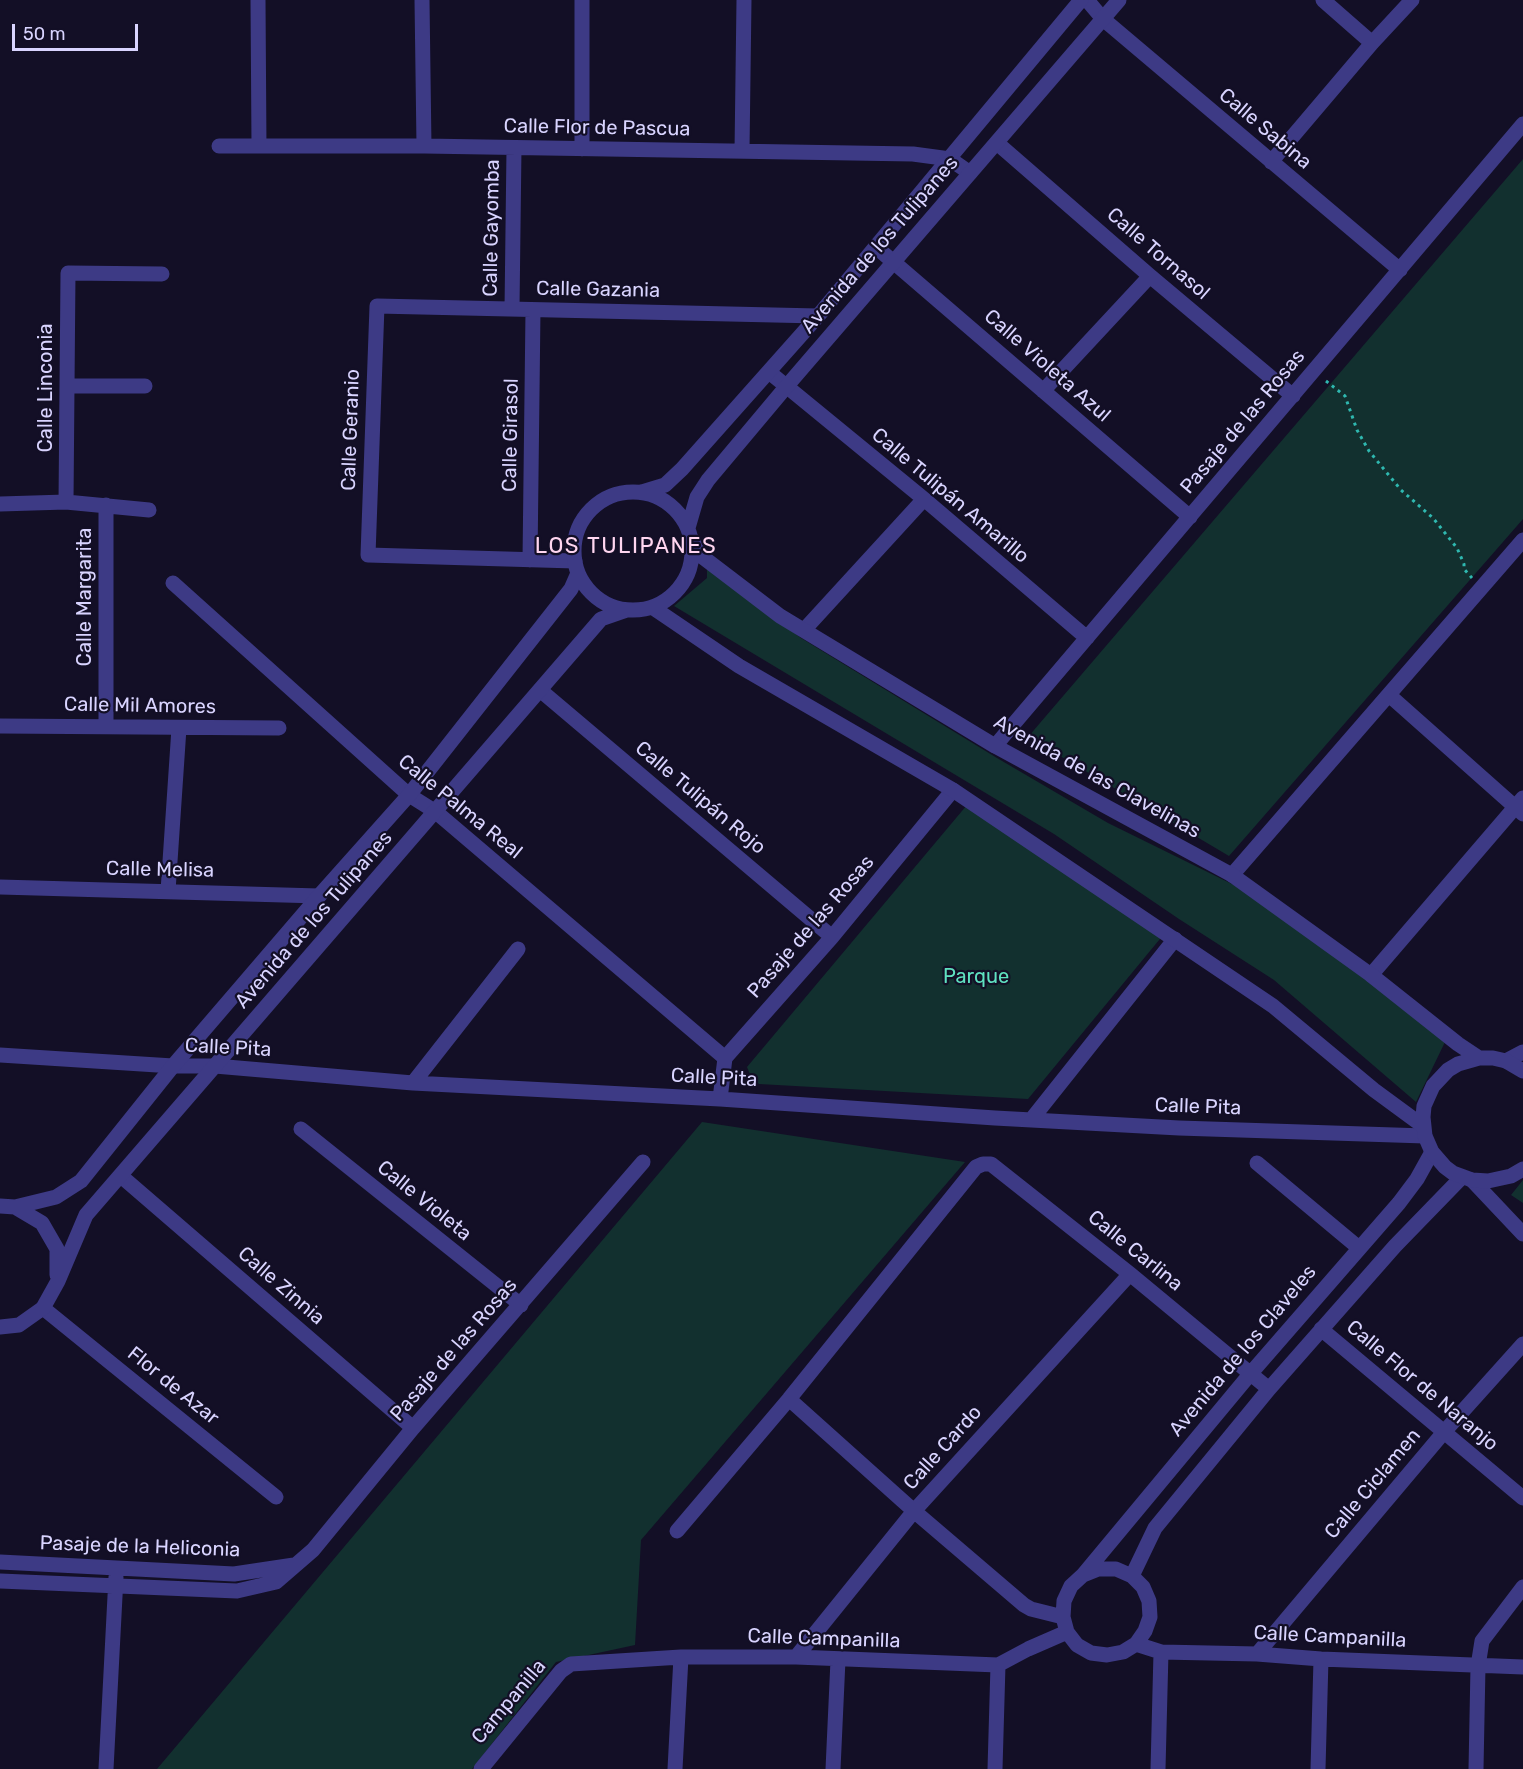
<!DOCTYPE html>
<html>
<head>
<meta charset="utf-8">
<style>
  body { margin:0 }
  #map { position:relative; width:1523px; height:1769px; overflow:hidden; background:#130f26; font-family:Rubik,sans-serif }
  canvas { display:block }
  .scale { position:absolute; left:12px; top:24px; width:126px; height:27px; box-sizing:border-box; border:3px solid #d9d4ff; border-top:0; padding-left:8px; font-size:18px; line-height:21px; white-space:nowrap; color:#d9d4ff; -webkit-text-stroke:4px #130f26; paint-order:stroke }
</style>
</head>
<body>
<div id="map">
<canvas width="1523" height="1769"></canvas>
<div class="scale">50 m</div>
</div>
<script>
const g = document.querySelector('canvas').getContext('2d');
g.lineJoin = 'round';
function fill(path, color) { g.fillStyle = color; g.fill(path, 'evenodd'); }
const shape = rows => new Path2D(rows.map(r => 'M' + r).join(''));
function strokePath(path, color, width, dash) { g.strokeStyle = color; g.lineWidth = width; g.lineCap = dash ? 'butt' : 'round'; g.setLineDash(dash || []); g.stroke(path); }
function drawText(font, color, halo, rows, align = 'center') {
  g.font = font + ' Rubik,sans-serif'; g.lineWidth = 4.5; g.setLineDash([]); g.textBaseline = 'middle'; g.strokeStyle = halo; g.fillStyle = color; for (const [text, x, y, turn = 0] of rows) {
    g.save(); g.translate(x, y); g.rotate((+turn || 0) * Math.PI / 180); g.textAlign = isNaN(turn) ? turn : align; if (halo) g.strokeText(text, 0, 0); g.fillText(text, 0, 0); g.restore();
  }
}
const green = shape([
  [1523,159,1523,519,1229,856,1028,737],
  [707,568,801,638,997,758,1108,823,1236,886,1386,993,1445,1042,1416,1102,1274,980,1179,919,1054,834,674,606,707,578],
  [967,805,1164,934,1028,1099,759,1084,751,1077,747,1067],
  [702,1122,965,1162,641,1540,635,1645,556,1662,472,1769,157,1769],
  [1523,1180,1523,1203,1511,1195]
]);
const path = shape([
  [1326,381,1345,396,1357,430,1369,451,1401,490,1433,518,1457,548,1464,564,1464,569,1472,578]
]);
const minor = shape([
  [258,0,259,146],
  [422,0,424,146],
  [582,0,582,149],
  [1087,0,1103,19,1400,270],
  [1323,0,1372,43],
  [997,143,1150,276,1293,396],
  [219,146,424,146,913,154,950,159,970,173],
  [742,151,744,0],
  [1271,162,1372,43,1412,0],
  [876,247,1190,517],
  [512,309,514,148],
  [769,372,924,499,1087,638],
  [67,386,145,386],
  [1043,391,1150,276],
  [66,502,68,273,162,274],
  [0,504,66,502,149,510],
  [106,505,106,726],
  [530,560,533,310],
  [575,561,368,555,377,306,818,316],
  [173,583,409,795,436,812,725,1058],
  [804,630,924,499],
  [540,690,832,937],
  [1389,695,1523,814],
  [0,726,279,728],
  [995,746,1523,124],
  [1232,875,1523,540],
  [0,887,319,896],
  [168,891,179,728],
  [1371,975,1523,798],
  [0,1055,173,1066,215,1066,413,1083,720,1099,995,1118,1179,1128,1425,1136],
  [1506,1061,1523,1052],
  [413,1083,518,949],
  [720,1099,725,1058,832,937,953,790],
  [1031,1120,1175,939],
  [301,1129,521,1305],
  [1257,1163,1359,1248],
  [121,1176,413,1428],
  [1472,1180,1523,1234],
  [43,1308,276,1497],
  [1321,1329,1523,1498],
  [789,1399,914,1511,1024,1605,1031,1609,1063,1617],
  [677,1531,789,1399,976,1167,983,1164,991,1164,1130,1274,1269,1389],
  [0,1562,234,1574,294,1565],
  [1083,1575,1098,1569,1116,1569,1132,1576,1143,1587,1149,1601,1150,1617,1145,1631,1136,1644,1123,1652,1107,1655,1091,1653,1077,1645,1067,1632,1063,1617,1064,1601,1071,1586,1083,1575,1251,1373,1399,1203,1417,1179,1432,1152],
  [1132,1576,1155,1528,1269,1389,1395,1246,1462,1177],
  [0,1581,237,1591,276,1582,313,1550,413,1428,643,1162],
  [1136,1644,1161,1652,1257,1654,1321,1659,1523,1667],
  [1257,1654,1444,1432,1523,1344],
  [796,1657,914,1511,1130,1274],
  [106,1769,116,1577],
  [481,1769,561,1671,571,1664,681,1657,796,1657,998,1665,1028,1649,1067,1632],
  [675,1769,681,1657],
  [833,1769,838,1660],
  [995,1769,998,1665],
  [1158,1769,1161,1652],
  [1318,1769,1321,1659],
  [1476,1769,1478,1666,1482,1641,1523,1587]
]);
const tertiary = shape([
  '574 551a59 59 0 1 1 118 0a59 59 0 1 1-118 0Z',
  [642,492,665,485,682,469,818,316,1081,0],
  [688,528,697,497,708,480,786,387,1119,0],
  [692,539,700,555,780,616,995,746,1232,875,1371,975,1458,1044,1479,1058],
  [652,607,739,666,953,790,1273,1006,1374,1090,1423,1126],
  [1523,1071,1506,1061,1493,1058,1479,1058,1458,1064,1448,1070,1433,1086,1424,1106,1423,1117,1425,1136,1432,1152,1445,1167,1453,1173,1472,1180,1488,1181,1511,1176,1523,1169],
  [0,1206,15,1207,42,1223,57,1249,57,1275],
  [15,1207,56,1197,81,1181,173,1066,319,896,409,795,571,589,578,573],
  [0,1327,19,1325,43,1308,58,1281,86,1215,601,619,627,610]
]);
const streetNames = [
  ["Calle Flor de Pascua",597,128,1],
  ["Calle Sabina",1265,129,40],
  ["Calle Gayomba",492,228,-89],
  ["Avenida de los Tulipanes",880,245,-49],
  ["Calle Tornasol",1158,254,41],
  ["Calle Gazania",598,290,1],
  ["Calle Violeta Azul",1047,366,41],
  ["Calle Linconia",46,388,-90],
  ["Pasaje de las Rosas",1243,422,-50],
  ["Calle Geranio",351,430,-88],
  ["Calle Girasol",511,435,-89],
  ["Calle Tulipán Amarillo",950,496,40],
  ["Calle Margarita",85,597,-90],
  ["Calle Mil Amores",140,706,1],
  ["Avenida de las Clavelinas",1097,777,29],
  ["Calle Tulipán Rojo",700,798,40],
  ["Calle Palma Real",460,807,39],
  ["Calle Melisa",160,870,1],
  ["Avenida de los Tulipanes",314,920,-49],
  ["Pasaje de las Rosas",811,927,-49],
  ["Calle Pita",228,1048,3],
  ["Calle Pita",714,1078,3],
  ["Calle Pita",1198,1107,2],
  ["Calle Violeta",424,1201,39],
  ["Calle Carlina",1135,1251,39],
  ["Calle Zinnia",281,1286,41],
  ["Pasaje de las Rosas",454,1350,-49],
  ["Avenida de los Claveles",1243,1351,-50],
  ["Flor de Azar",173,1386,39],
  ["Calle Flor de Naranjo",1422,1386,40],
  ["Calle Cardo",943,1448,-48],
  ["Calle Ciclamen",1373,1484,-50],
  ["Pasaje de la Heliconia",140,1547,2],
  ["Calle Campanilla",1330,1637,3],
  ["Calle Campanilla",824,1639,2],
  ["Campanilla",509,1702,-50]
];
const parkNames = [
  ["Parque",976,977]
];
const quarterNames = [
  ["LOS TULIPANES",626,547]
];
fill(green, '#12302f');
strokePath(path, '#2fb8b0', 3, [3, 4.5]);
strokePath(minor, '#3d3a85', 15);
strokePath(tertiary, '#3d3a85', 15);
drawText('20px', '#d9d4ff', '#130f26', streetNames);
drawText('20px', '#5fe0c0', '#130f26', parkNames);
g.letterSpacing = '1.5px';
drawText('22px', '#ffd6f0', '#130f26', quarterNames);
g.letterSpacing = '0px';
</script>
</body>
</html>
